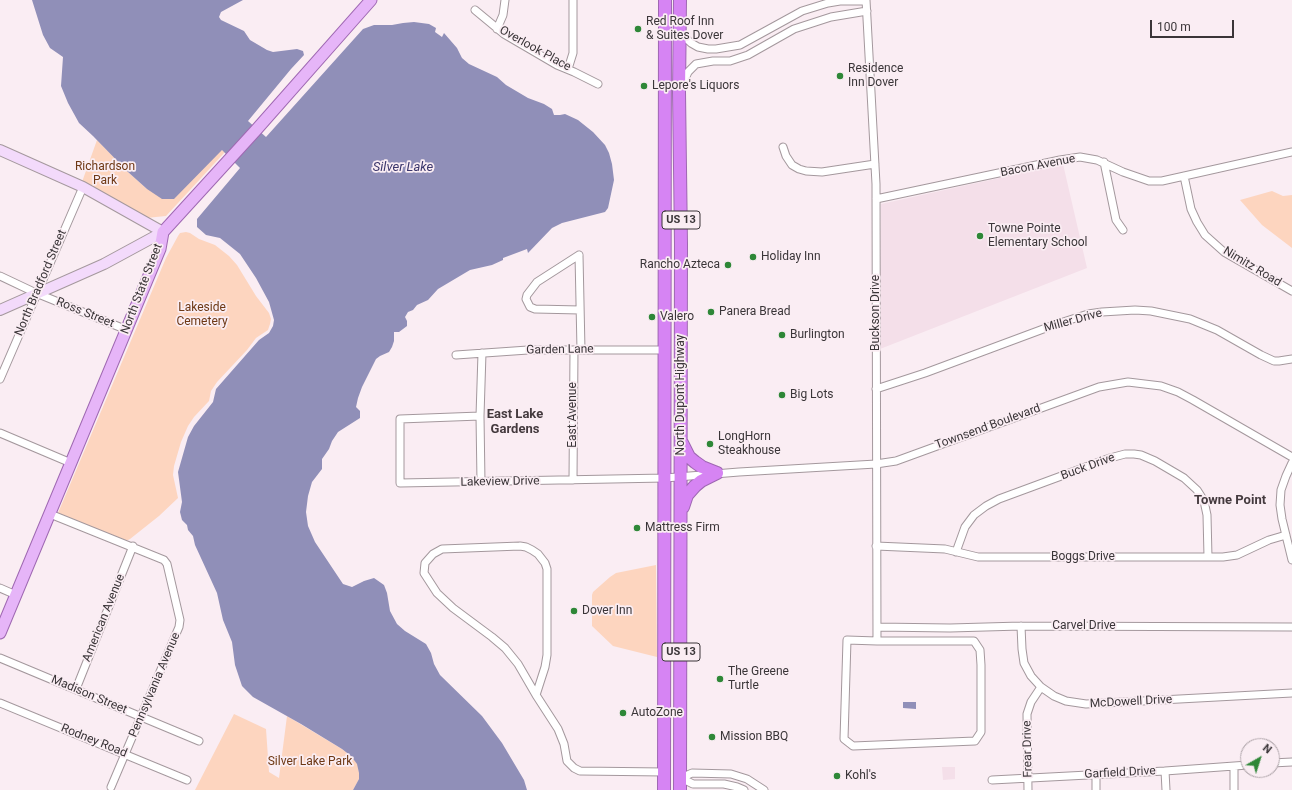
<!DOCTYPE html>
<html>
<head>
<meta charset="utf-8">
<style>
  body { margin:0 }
  #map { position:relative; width:1292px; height:790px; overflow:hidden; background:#faedf3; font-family:Roboto,sans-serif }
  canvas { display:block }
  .north { position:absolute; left:1240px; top:738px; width:40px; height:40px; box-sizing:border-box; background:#faedf3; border:1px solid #ada3a8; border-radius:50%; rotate:39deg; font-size:11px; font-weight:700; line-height:16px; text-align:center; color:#3a3538 }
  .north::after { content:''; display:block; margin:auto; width:14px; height:18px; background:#2e8737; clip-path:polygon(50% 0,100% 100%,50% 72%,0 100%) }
  .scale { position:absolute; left:1150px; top:20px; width:84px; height:18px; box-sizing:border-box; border:2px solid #3a3538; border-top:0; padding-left:5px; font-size:12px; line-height:14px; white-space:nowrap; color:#3a3538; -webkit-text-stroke:3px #faedf3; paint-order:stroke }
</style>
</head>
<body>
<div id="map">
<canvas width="1292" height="790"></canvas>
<div class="north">N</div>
<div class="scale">100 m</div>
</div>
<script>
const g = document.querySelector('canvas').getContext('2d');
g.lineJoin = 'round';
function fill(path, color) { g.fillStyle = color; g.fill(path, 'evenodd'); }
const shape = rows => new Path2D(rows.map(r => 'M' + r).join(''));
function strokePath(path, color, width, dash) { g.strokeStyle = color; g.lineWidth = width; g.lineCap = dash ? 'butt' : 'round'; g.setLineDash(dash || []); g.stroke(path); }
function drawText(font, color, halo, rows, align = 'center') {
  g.font = font + ' Roboto,sans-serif'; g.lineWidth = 3.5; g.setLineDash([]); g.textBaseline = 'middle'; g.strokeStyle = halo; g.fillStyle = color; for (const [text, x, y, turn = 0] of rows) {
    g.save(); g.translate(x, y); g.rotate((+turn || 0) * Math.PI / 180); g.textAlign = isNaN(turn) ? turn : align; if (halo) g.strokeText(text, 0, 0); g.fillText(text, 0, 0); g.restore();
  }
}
const built = shape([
  [1063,164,1087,268,880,349,881,204],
  [942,767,955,767,955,779,943,780]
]);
const green = shape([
  [97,140,128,172,147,189,222,150,225,152,166,216,146,218,82,182],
  [1272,191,1283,196,1292,195,1292,248,1262,225,1240,200],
  [186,232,190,233,199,239,215,245,229,256,237,265,256,296,269,313,271,319,270,324,268,330,256,338,247,350,217,382,211,391,209,401,194,417,188,426,181,442,174,466,173,475,178,498,159,516,130,539,126,541,58,513,166,258,178,236,180,233],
  [656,565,657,657,613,646,592,626,592,595,593,592,610,577,616,573],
  [234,714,266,729,269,772,279,778,287,716,342,749,351,756,358,764,359,773,359,779,357,783,353,790,195,790]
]);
const water = shape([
  [32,0,243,0,221,12,219,17,221,20,244,31,250,40,267,50,273,52,297,49,303,51,304,55,291,69,248,121,266,137,363,29,374,25,392,25,403,23,414,22,429,24,436,28,435,32,442,37,444,33,457,48,462,58,469,64,497,77,506,85,528,98,544,104,552,109,554,115,560,115,565,114,578,120,593,132,605,145,609,153,612,164,614,180,608,208,605,212,562,223,552,228,528,253,527,249,503,258,503,260,492,265,470,270,438,289,428,300,417,305,413,310,408,312,405,317,407,321,407,326,399,332,394,332,394,341,392,347,389,352,380,356,376,359,362,387,358,398,356,407,360,411,360,418,338,432,332,441,329,449,322,459,322,469,312,482,308,496,306,512,308,526,315,542,343,584,352,587,364,581,374,578,384,585,387,593,390,611,397,624,405,631,426,644,431,653,434,664,440,675,482,716,502,743,524,780,527,790,353,790,359,779,359,773,357,764,351,756,342,749,301,724,253,697,242,686,235,665,232,642,223,620,217,593,195,545,193,536,188,530,187,525,182,520,180,512,182,502,178,472,188,437,194,426,213,402,216,389,259,340,269,333,273,326,274,320,269,302,256,278,240,254,220,238,206,235,197,227,197,219,240,168,222,150,174,199,162,199,147,189,128,172,93,136,79,123,68,103,61,86,63,57,50,48,43,35],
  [903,702,916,702,916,709,903,708]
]);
const street = shape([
  [866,0,876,184,877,641,847,640,844,739,853,746,975,741,981,732,981,665,980,650,974,641,877,641],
  [475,10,504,34,557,65,574,72,598,84],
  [497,29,503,15,505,0],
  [680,33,691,43,698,47,708,49,716,49,740,45,802,11,828,3,840,1,866,1],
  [568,69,573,53,573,0],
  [682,86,688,72,696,64,713,61,730,61,748,55,794,29,831,17,867,11],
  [783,147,786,156,792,165,799,169,806,171,822,172,875,164],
  [1104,162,1116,220,1123,230],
  [1184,176,1191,209,1197,222,1205,235,1224,252,1292,291],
  [876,199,1060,160,1080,157,1097,160,1123,172,1149,181,1162,181,1292,152],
  [579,255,537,282,527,295,526,299,530,307,535,309,580,310],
  [579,255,581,350],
  [0,276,36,293,127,330],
  [456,355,528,350,665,350],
  [0,379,83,187],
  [876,389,925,373,1054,325,1088,314,1102,312,1135,310,1151,311,1190,319,1217,330,1261,355,1274,361,1279,361,1292,359],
  [480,416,400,419,400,483,665,478,739,472,876,464,896,461,1099,387,1128,382,1161,386,1178,392,1193,400,1292,457],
  [0,433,71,463],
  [1292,463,1286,476,1281,490,1280,505,1282,519,1292,560],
  [573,480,574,350],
  [481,482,480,416,482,353],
  [50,514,164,560,167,564,180,620,179,627,111,787],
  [520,546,526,547,532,550,538,554,545,563,547,569,547,655,545,667,536,695,518,664,505,648,492,637,453,608,437,593,424,573,425,563,433,554,442,549,520,546],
  [876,546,945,549,978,557,1223,557,1237,555,1269,540,1286,535],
  [956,552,965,527,974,515,986,506,999,499,1110,458,1125,454,1134,454,1141,455,1155,461,1184,478,1197,490,1204,501,1207,515,1208,557],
  [0,588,16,595],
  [1021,626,1022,649,1024,663,1031,676,1041,687,1054,696,1066,701,1086,704,1292,693],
  [877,627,950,628,1021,626,1292,627],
  [0,658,199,741],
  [76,689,133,546],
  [536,695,558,729,564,744,567,761,574,768,580,771,664,772],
  [0,703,187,780],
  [1272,763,1292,762],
  [1234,766,1234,790],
  [1165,771,1166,790],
  [1096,774,1096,790],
  [681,778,692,773,731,774,747,779,764,790],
  [681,778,693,784,724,784,737,787,744,790],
  [992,780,1165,771,1248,765],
  [1028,790,1027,714,1031,702,1041,687]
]);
const secondary = shape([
  [0,150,83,187,163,232],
  [0,310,104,264,163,232]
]);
const primary = shape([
  [0,633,160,249,163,232,257,129,371,0]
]);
const highway = shape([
  [680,0,679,92,681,244,680,790],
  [682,443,689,457,695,462,702,467,717,473],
  [683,507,687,495,695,486,701,481,717,473],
  [664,790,665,0]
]);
const markers = [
  [638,29,4,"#2e8737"],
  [840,76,4,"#2e8737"],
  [644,86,4,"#2e8737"],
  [980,236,4,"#2e8737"],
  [753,257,4,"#2e8737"],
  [728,265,4,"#2e8737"],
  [711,312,4,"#2e8737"],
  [652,317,4,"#2e8737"],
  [782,335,4,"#2e8737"],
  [782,395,4,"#2e8737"],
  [710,444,4,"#2e8737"],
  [637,528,4,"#2e8737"],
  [574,611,4,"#2e8737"],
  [720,679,4,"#2e8737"],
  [623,713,4,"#2e8737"],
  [712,737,4,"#2e8737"],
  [837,776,4,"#2e8737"]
];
const shields = [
  [681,220,38],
  [681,652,38]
];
const shieldNames = [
  ["US 13",681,220],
  ["US 13",681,652]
];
const poiNames = [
  ["Red Roof Inn",646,22],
  ["& Suites Dover",646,36],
  ["Residence",848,69],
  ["Inn Dover",848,83],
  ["Lepore's Liquors",652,86],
  ["Towne Pointe",988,229],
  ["Elementary School",988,243],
  ["Holiday Inn",761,257],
  ["Rancho Azteca",720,265,"right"],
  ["Panera Bread",719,312],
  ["Valero",660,317],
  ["Burlington",790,335],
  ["Big Lots",790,395],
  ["LongHorn",718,437],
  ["Steakhouse",718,451],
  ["Mattress Firm",645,528],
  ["Dover Inn",582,611],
  ["The Greene",728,672],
  ["Turtle",728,686],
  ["AutoZone",631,713],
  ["Mission BBQ",720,737],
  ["Kohl's",845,776]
];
const streetNames = [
  ["Overlook Place",535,49,29],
  ["Bacon Avenue",1038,166,-11],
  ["Nimitz Road",1252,267,31],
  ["North Bradford Street",41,283,-67],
  ["North State Street",142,289,-69],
  ["Ross Street",85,313,22],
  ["Buckson Drive",876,313,-90],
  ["Miller Drive",1073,321,-15],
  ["Garden Lane",560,350,-1],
  ["North Dupont Highway",681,395,-90],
  ["East Avenue",573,415,-90],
  ["Townsend Boulevard",988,427,-20],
  ["Buck Drive",1088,467,-20],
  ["Lakeview Drive",500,482,-1],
  ["Boggs Drive",1083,557],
  ["American Avenue",104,618,-68],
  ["Carvel Drive",1084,626],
  ["Pennsylvania Avenue",155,685,-67],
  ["Madison Street",89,695,23],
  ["McDowell Drive",1131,702,-3],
  ["Rodney Road",94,741,22],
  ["Frear Drive",1028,749,-91],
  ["Garfield Drive",1120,773,-3]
];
const parkNames = [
  ["Richardson",105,167],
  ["Park",105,181],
  ["Lakeside",202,308],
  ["Cemetery",202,322],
  ["Silver Lake Park",310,762]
];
const waterNames = [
  ["Silver Lake",403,168]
];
const neighbourhoodNames = [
  ["East Lake",515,415],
  ["Gardens",515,430],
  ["Towne Point",1230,501]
];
fill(built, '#f4dfe9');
fill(green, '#fdd5bf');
fill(water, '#908fb8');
strokePath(street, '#a4989d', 9);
strokePath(secondary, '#a4989d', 12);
strokePath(primary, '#9f68b2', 13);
strokePath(highway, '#9f68b2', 14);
strokePath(street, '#fff', 7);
strokePath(secondary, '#f3dafb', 10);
strokePath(primary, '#e6b5f8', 11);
strokePath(highway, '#d684f3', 12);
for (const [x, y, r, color] of markers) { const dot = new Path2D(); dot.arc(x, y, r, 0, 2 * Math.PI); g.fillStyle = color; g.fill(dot); strokePath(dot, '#faedf3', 1.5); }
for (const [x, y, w] of shields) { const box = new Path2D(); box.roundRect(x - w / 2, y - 9, w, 18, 3); g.fillStyle = '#faedf3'; g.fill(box); strokePath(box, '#3a3538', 1); }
drawText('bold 11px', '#3a3538', null, shieldNames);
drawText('12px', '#3a3538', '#faedf3', poiNames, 'left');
drawText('12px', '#3a3538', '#faedf3', streetNames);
drawText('12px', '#6e3814', '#faedf3', parkNames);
drawText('italic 13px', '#3b366c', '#faedf3', waterNames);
drawText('bold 13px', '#443a3e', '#faedf3', neighbourhoodNames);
</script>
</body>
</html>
